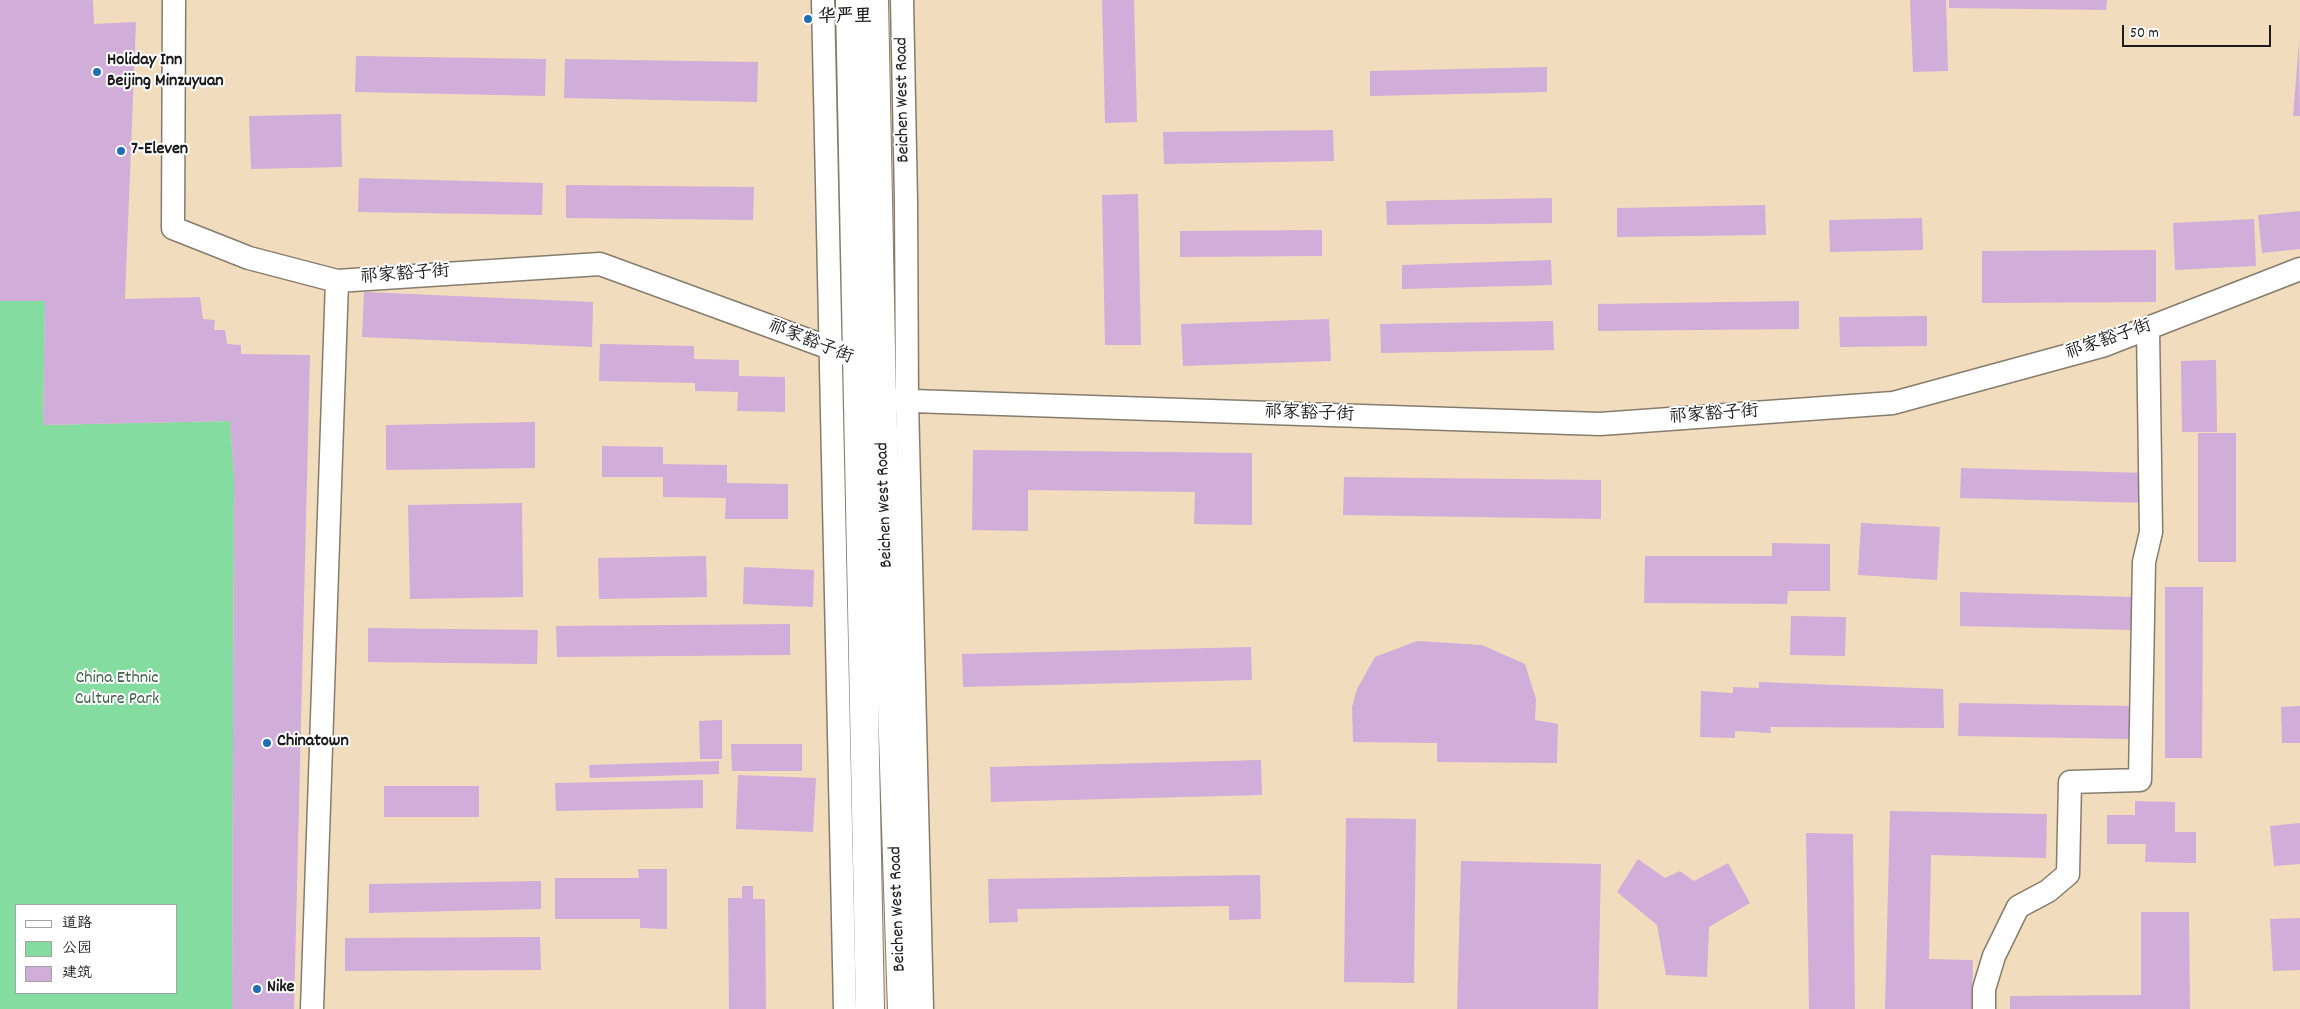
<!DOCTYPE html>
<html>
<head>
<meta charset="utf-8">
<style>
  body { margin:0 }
  #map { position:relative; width:2300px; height:1009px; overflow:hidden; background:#f1ddbe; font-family:Dekko,"LXGW WenKai TC",sans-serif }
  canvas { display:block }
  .legend { position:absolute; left:15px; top:904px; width:162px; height:90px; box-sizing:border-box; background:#fff; border:1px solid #a4a4a4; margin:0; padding:6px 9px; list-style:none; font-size:15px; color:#1c1c1c }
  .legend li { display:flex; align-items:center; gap:10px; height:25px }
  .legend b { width:25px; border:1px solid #a4a4a4 }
  .scale { position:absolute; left:2122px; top:25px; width:149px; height:22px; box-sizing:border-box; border:2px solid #1c1c1c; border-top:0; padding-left:6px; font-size:15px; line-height:18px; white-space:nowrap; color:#1c1c1c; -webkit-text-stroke:4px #fff; paint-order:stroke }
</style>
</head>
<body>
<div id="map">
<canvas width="2300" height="1009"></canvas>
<ul class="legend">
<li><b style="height:6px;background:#fff"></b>道路</li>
<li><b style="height:14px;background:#84dca0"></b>公园</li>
<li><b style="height:14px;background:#d1add9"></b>建筑</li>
</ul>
<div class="scale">50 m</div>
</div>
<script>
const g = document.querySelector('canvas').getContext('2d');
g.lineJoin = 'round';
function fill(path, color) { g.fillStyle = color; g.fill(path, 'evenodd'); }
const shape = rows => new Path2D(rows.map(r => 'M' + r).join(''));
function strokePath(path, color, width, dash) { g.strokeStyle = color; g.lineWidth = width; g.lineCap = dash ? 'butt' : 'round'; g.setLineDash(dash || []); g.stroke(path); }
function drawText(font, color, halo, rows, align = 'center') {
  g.font = font + ' Dekko,"LXGW WenKai TC",sans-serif'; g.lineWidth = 4; g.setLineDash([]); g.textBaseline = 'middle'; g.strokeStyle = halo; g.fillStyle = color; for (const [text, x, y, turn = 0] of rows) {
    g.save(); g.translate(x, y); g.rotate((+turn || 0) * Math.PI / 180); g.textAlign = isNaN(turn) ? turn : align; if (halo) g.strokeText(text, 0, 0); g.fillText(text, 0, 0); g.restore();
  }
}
const green = shape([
  [0,301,45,301,43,425,230,421,234,476,232,1009,0,1009],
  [16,905,176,905,176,993,16,993]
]);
const building = shape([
  [0,0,93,0,94,24,136,22,125,299,200,297,203,319,215,320,214,330,225,330,227,344,241,345,241,354,310,355,294,1009,232,1009,234,476,230,421,43,425,45,301,0,301],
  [1102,0,1134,0,1137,122,1105,123],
  [1910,0,1946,0,1948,71,1913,72],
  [1949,0,2107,0,2106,10,1949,8],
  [2299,42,2300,116,2293,116],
  [356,56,546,59,545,96,355,92],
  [565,59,758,62,757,102,564,98],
  [1547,67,1547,92,1370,96,1370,71],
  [341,114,342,167,251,169,249,116],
  [1333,130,1334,161,1164,164,1163,132],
  [359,178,543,183,542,215,358,212],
  [566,185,754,187,753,220,566,218],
  [1138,194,1141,345,1105,345,1102,195],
  [1552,198,1552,223,1387,225,1386,201],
  [1765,205,1766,235,1617,237,1617,208],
  [2300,211,2300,249,2262,253,2258,215],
  [1922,218,1923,250,1830,252,1829,220],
  [2254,219,2256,266,2175,270,2173,223],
  [1322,230,1322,256,1180,257,1180,231],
  [2156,250,2156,302,1982,303,1982,251],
  [1551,260,1552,285,1402,289,1402,265],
  [364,292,593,302,592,347,362,337],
  [1799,301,1799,329,1598,331,1598,304],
  [1927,316,1927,346,1840,347,1839,317],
  [1329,319,1331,361,1183,366,1181,324],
  [1553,321,1554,350,1381,353,1380,324],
  [600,344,694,346,694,359,739,360,739,376,785,377,785,412,737,411,738,392,695,391,695,383,599,381],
  [2216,360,2217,432,2182,432,2181,361],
  [535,422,535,468,386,470,386,425],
  [2198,433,2236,433,2236,562,2198,562],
  [602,446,663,447,663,464,727,465,727,483,788,484,788,519,725,519,726,498,663,497,663,477,602,477],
  [973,450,1252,453,1252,525,1194,524,1195,492,1028,490,1028,531,972,530],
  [1961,468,2146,473,2145,503,1960,498],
  [1344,477,1601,480,1601,519,1343,515],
  [522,503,523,597,410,599,408,505],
  [1861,523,1940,527,1937,580,1858,575],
  [1772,543,1830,544,1830,591,1788,591,1787,604,1644,603,1645,556,1772,556],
  [706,556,707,597,599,599,598,558],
  [744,567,814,570,813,607,743,604],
  [2165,587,2203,587,2202,758,2165,758],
  [1960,592,2133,597,2132,630,1960,626],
  [1791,616,1846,617,1845,656,1790,655],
  [790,624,790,655,557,657,556,626],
  [368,628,538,630,537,664,368,662],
  [1417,641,1482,645,1525,664,1536,699,1535,720,1558,724,1557,763,1437,762,1437,743,1353,742,1352,707,1357,689,1375,657],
  [1251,647,1252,680,963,687,962,654],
  [1759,682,1943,689,1944,728,1770,727,1771,733,1735,731,1735,738,1700,737,1701,691,1733,693,1733,687,1759,688],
  [1959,703,2132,706,2132,739,1958,736],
  [2300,706,2300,743,2282,743,2281,707],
  [722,720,722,759,700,759,699,721],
  [731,744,802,744,802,771,732,771],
  [1261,760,1262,795,991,802,990,767],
  [719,761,719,774,590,778,589,765],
  [738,775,816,778,813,832,736,829],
  [703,780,703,808,556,811,555,783],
  [384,786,479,786,479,817,384,817],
  [2135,801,2175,802,2175,832,2196,832,2196,863,2145,862,2146,844,2107,844,2107,815,2135,815],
  [1890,811,2047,814,2046,858,1931,855,1929,959,1973,960,1972,1009,1885,1009],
  [1346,818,1416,819,1414,983,1344,982],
  [2300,823,2300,864,2274,866,2270,826],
  [1806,833,1853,834,1855,1009,1809,1009],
  [1638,859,1665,878,1680,871,1694,881,1728,863,1750,903,1709,927,1707,977,1666,975,1657,925,1617,892],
  [1461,861,1601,864,1598,1009,1457,1009],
  [638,869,667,869,667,929,640,928,640,919,555,919,555,878,639,878],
  [1260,875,1261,919,1229,920,1229,906,1017,909,1018,922,989,923,988,879],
  [541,881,541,909,369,913,369,884],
  [742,886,753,886,753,899,765,899,766,1009,729,1009,728,898,742,898],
  [2141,912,2189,912,2190,1009,2010,1009,2010,996,2141,995],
  [2300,918,2300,970,2273,971,2270,919],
  [540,937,541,970,345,971,345,938]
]);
const minor = shape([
  [174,0,173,228,249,258,337,281,312,1009],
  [823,0,845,1009],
  [902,0,906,201,907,401,922,1009],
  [337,281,600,264,857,358,882,400,1600,424,1893,403,2102,346,2300,269],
  [1984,1009,1984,989,1994,956,2018,907,2048,891,2068,874,2070,782,2140,780,2144,562,2151,532,2148,329]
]);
const major = shape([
  [850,0,870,1009],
  [874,0,882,400,902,1009]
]);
const markers = [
  [808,19,5,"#1f6fb2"],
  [97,72,5,"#1f6fb2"],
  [121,151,5,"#1f6fb2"],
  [267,743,5,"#1f6fb2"],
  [257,989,5,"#1f6fb2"]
];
const poiNames = [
  ["华严里",818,19],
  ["Holiday Inn",107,62],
  ["Beijing Minzuyuan",107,83],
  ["7-Eleven",131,151],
  ["Chinatown",277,743],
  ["Nike",267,989]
];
const streetNames = [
  ["Beichen West Road",904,100,-91],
  ["祁家豁子街",405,276,-4],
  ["祁家豁子街",2109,341,-19],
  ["祁家豁子街",810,343,22],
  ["祁家豁子街",1309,415,2],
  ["祁家豁子街",1714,416,-4],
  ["Beichen West Road",886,505,-92],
  ["Beichen West Road",899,909,-92]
];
const parkNames = [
  ["China Ethnic",117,680],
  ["Culture Park",117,701]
];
fill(green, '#84dca0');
fill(building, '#d1add9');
strokePath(minor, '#867c6d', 25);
strokePath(major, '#867c6d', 30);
strokePath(minor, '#fff', 22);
strokePath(major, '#fff', 28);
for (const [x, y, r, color] of markers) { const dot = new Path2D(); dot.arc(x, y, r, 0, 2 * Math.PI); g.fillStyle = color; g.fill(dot); strokePath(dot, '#fff', 2); }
drawText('bold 18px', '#1c1c1c', '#fff', poiNames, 'left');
drawText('18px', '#1c1c1c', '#fff', streetNames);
drawText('18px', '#405f4a', '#fff', parkNames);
</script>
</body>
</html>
